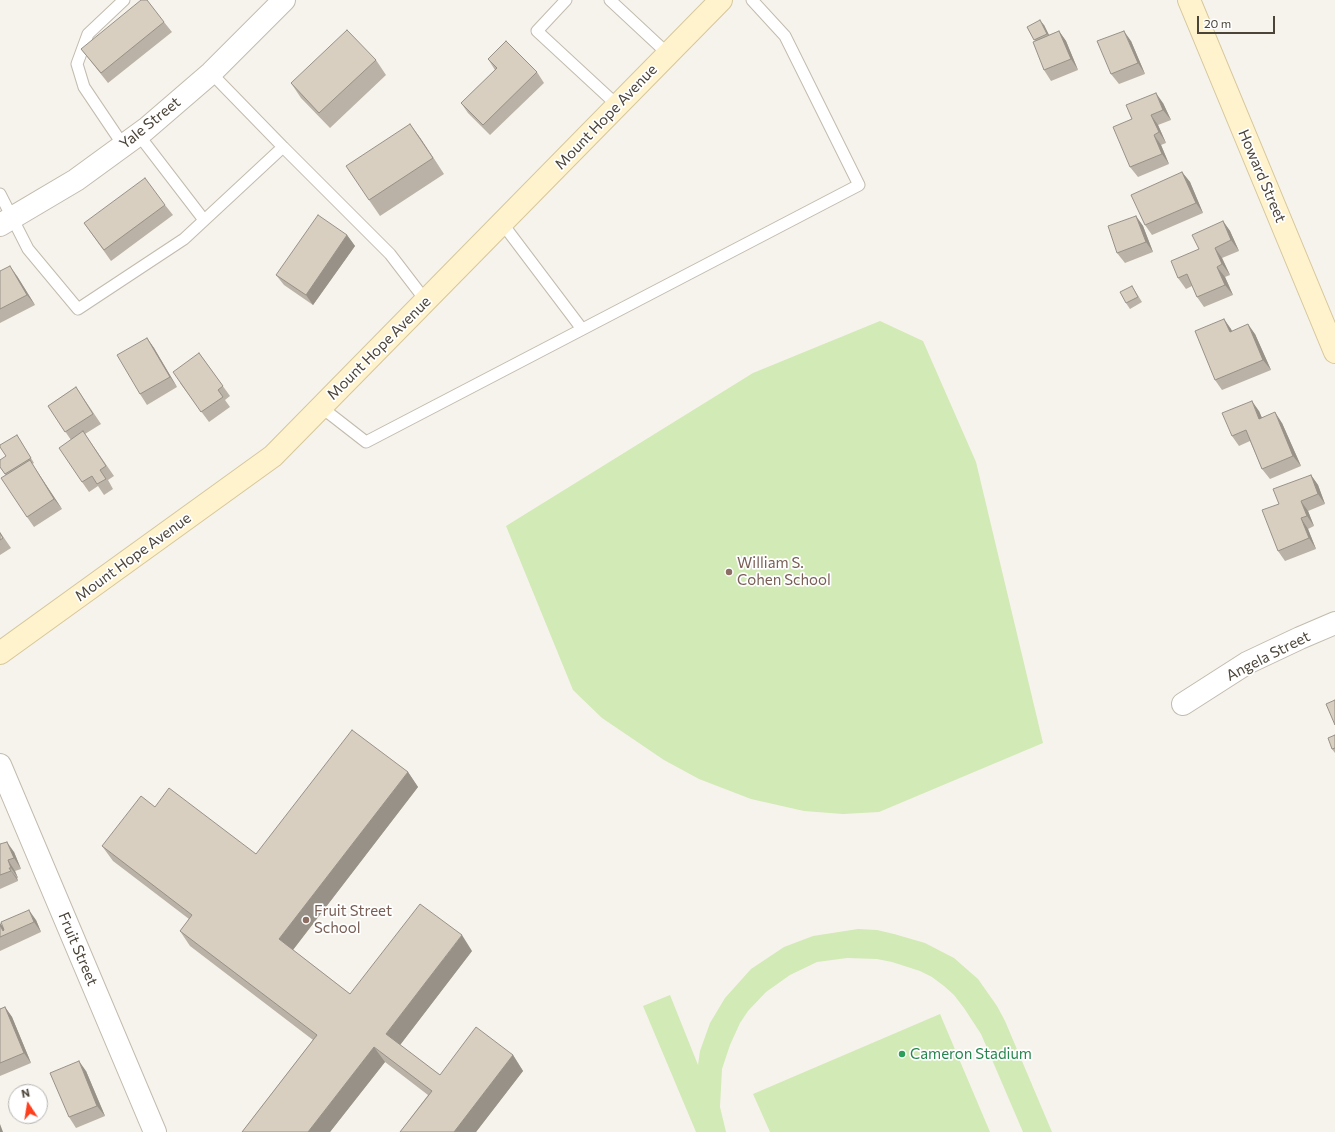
<!DOCTYPE html>
<html>
<head>
<meta charset="utf-8">
<style>
  body { margin:0 }
  #map { position:relative; width:1335px; height:1132px; overflow:hidden; background:#f6f3ec; font-family:Commissioner,sans-serif }
  canvas { display:block }
  .north { position:absolute; left:8px; top:1084px; width:40px; height:40px; box-sizing:border-box; background:#fff; border:1px solid #b7b4b0; border-radius:50%; rotate:348deg; font-size:11px; font-weight:700; line-height:16px; text-align:center; color:#4b4439 }
  .north::after { content:''; display:block; margin:auto; width:14px; height:18px; background:#fc3f1d; clip-path:polygon(50% 0,100% 100%,50% 72%,0 100%) }
  .scale { position:absolute; left:1197px; top:16px; width:78px; height:18px; box-sizing:border-box; border:2px solid #4b4439; border-top:0; padding-left:5px; font-size:12px; line-height:14px; white-space:nowrap; color:#4b4439; -webkit-text-stroke:3px #fff; paint-order:stroke }
</style>
</head>
<body>
<div id="map">
<canvas width="1335" height="1132"></canvas>
<div class="north">N</div>
<div class="scale">20 m</div>
</div>
<script>
const g = document.querySelector('canvas').getContext('2d');
g.lineJoin = 'round';
function fill(path, color) { g.fillStyle = color; g.fill(path, 'evenodd'); }
const shape = rows => new Path2D(rows.map(r => 'M' + r).join(''));
function strokePath(path, color, width, dash) { g.strokeStyle = color; g.lineWidth = width; g.lineCap = dash ? 'butt' : 'round'; g.setLineDash(dash || []); g.stroke(path); }
function drawText(font, color, halo, rows, align = 'center') {
  g.font = font + ' Commissioner,sans-serif'; g.lineWidth = 3.5; g.setLineDash([]); g.textBaseline = 'middle'; g.strokeStyle = halo; g.fillStyle = color; for (const [text, x, y, turn = 0] of rows) {
    g.save(); g.translate(x, y); g.rotate((+turn || 0) * Math.PI / 180); g.textAlign = isNaN(turn) ? turn : align; if (halo) g.strokeText(text, 0, 0); g.fillText(text, 0, 0); g.restore();
  }
}
const green = shape([
  [880,321,923,341,976,462,1043,743,879,812,843,814,804,811,751,799,699,779,664,760,602,718,573,690,506,526,753,373],
  [858,929,877,930,894,934,925,943,954,958,978,979,997,1006,1005,1021,1052,1132,1023,1132,981,1034,964,1008,954,995,944,986,932,977,920,971,892,962,877,959,847,958,817,962,790,975,766,992,748,1011,740,1023,730,1045,722,1069,720,1107,726,1132,696,1132,643,1006,670,995,698,1065,700,1051,710,1023,725,998,751,969,784,947,813,936],
  [940,1014,990,1132,770,1132,753,1094]
]);
const lane = shape([
  [566,0,537,31,617,105],
  [610,0,668,54],
  [138,134,204,220],
  [123,145,84,87,77,64,88,34,124,0],
  [283,147,390,254,426,301],
  [0,194,28,249,78,309,184,239,283,147,211,73],
  [502,223,582,329],
  [321,407,366,442,859,185,785,36,752,0]
]);
const street = shape([
  [0,225,76,180,146,129,211,73,284,0],
  [1183,704,1247,663,1300,638,1335,623],
  [0,765,155,1132]
]);
const secondary = shape([
  [1189,0,1335,352],
  [0,653,273,456,721,0]
]);
const wall = shape([
  [164,22,172,32,108,83,89,59,81,49],
  [1044,25,1049,35,1059,31,1066,41,1078,70,1051,81,1044,70,1035,41,1027,27],
  [1131,41,1145,74,1119,84,1111,74],
  [488,59,537,72,544,83,490,135,468,113,461,103,495,70],
  [376,60,386,75,330,128,301,98,291,83],
  [1163,103,1171,120,1158,125,1166,143,1161,145,1169,164,1138,177,1130,167,1132,119],
  [410,124,444,174,380,216,369,200],
  [1182,172,1190,182,1203,213,1152,235,1145,225],
  [165,205,173,215,111,261,84,223],
  [1136,216,1143,226,1153,252,1125,263,1117,253],
  [1223,221,1230,231,1239,251,1222,258,1230,275,1225,277,1233,295,1204,307,1197,297,1192,286,1186,289,1178,278,1199,249],
  [347,235,355,246,313,305,284,285,276,275],
  [0,271,17,276,35,305,0,323],
  [1132,286,1142,302,1130,309,1126,303],
  [1224,319,1232,331,1255,334,1271,370,1222,390,1215,380],
  [147,338,154,348,177,387,147,405,140,394],
  [199,353,230,396,225,400,230,407,209,422,180,383],
  [76,387,101,424,85,434,114,476,108,480,113,489,104,495,98,486,89,492,82,482,71,440,48,406],
  [1259,411,1262,418,1282,423,1301,466,1270,479,1262,469,1250,441,1239,446,1232,436],
  [17,435,34,463,32,464,62,509,34,527,27,517,6,476,0,467],
  [1311,475,1318,485,1325,504,1308,511,1314,526,1308,529,1316,549,1285,561,1278,551,1279,504],
  [0,532,11,548,0,555],
  [1335,735,1335,753,1332,749],
  [408,772,418,787,293,950,350,994,472,951,400,1045,440,1075,513,1055,523,1071,476,1132,400,1132,428,1095,385,1062,330,1132,242,1132,313,1040,190,946,180,931,189,919,113,861,102,846,155,807,256,854],
  [0,844,14,852,21,869,15,871,18,878,17,878,18,881,0,889],
  [36,920,41,932,0,951,0,923,3,927],
  [5,1007,12,1017,31,1063,0,1076,0,1009],
  [86,1071,105,1116,76,1128,69,1117]
]);
const shadedWall = shape([
  [1040,20,1044,25,1051,39,1047,34],
  [1059,31,1066,41,1078,70,1071,59],
  [1124,31,1131,41,1145,74,1138,63],
  [1156,93,1163,103,1171,120,1163,110],
  [1151,115,1158,125,1166,143,1159,132],
  [410,124,421,139,444,174,433,158],
  [1154,135,1161,145,1169,164,1162,154],
  [1182,172,1190,182,1203,213,1196,203],
  [1136,216,1143,226,1153,252,1146,242],
  [1223,221,1230,231,1239,251,1231,240],
  [347,235,355,246,313,305,306,295],
  [1215,248,1222,258,1230,275,1222,264],
  [10,266,17,276,35,305,27,295],
  [1217,267,1225,277,1233,295,1225,285],
  [1224,319,1231,329,1237,342,1230,332],
  [1248,324,1255,334,1271,370,1263,360],
  [147,338,154,348,177,387,170,377],
  [1252,401,1259,411,1267,430,1259,419],
  [1275,412,1282,423,1301,466,1293,456],
  [30,460,37,471,62,509,54,499],
  [1311,475,1318,485,1325,504,1318,494],
  [1301,501,1308,511,1314,526,1307,516],
  [1301,518,1308,529,1316,549,1309,538],
  [408,772,418,787,289,955,279,939],
  [7,842,14,852,21,869,14,858],
  [8,860,15,871,18,878,11,868],
  [9,868,17,878,18,881,11,871],
  [29,910,36,920,41,932,34,922],
  [0,923,5,930,3,931,0,925],
  [462,935,472,951,397,1049,386,1034],
  [5,1007,12,1017,31,1063,24,1053],
  [374,1047,385,1062,330,1132,308,1132],
  [513,1055,523,1071,476,1132,454,1132],
  [79,1061,86,1071,105,1116,97,1106],
  [0,1124,3,1132,0,1132]
]);
const building = shape([
  [141,0,147,0,164,22,101,73,81,49,141,0],
  [1040,20,1047,34,1034,40,1027,27,1040,20],
  [347,30,376,60,319,113,291,83,347,30],
  [1059,31,1071,59,1044,70,1033,42,1059,31],
  [1124,31,1138,63,1111,74,1097,41,1124,31],
  [506,41,537,72,483,125,461,103,497,68,488,59,506,41],
  [1156,93,1163,110,1151,115,1159,132,1154,135,1162,154,1130,167,1113,127,1132,119,1126,105,1156,93],
  [410,124,433,158,369,200,346,166,410,124],
  [1182,172,1196,203,1145,225,1131,195,1182,172],
  [145,178,165,205,104,250,84,223,145,178],
  [318,215,347,235,306,295,276,275,318,215],
  [1136,216,1146,242,1117,253,1108,226,1136,216],
  [1223,221,1231,240,1215,248,1222,264,1217,267,1225,285,1197,297,1187,274,1178,278,1171,261,1199,249,1192,235,1223,221],
  [10,266,27,295,0,309,0,271,10,266],
  [1132,286,1138,297,1126,303,1120,292,1132,286],
  [1224,319,1230,332,1248,324,1263,360,1215,380,1195,331,1224,319],
  [147,338,170,377,140,394,117,355,147,338],
  [199,353,223,386,218,390,223,397,201,412,173,372,199,353],
  [76,387,93,414,65,432,48,406,76,387],
  [1252,401,1259,419,1275,412,1293,456,1262,469,1246,430,1232,436,1222,413,1252,401],
  [83,431,106,466,100,470,106,479,97,484,92,476,82,482,59,448,83,431],
  [17,435,31,458,5,474,0,467,0,460,6,456,0,447,0,445,17,435],
  [30,460,54,499,27,517,1,478,30,460],
  [1311,475,1318,494,1301,501,1307,516,1301,518,1309,538,1278,551,1262,510,1279,504,1273,489,1311,475],
  [0,533,3,538,0,540,0,533],
  [1335,700,1335,725,1326,704,1335,700],
  [352,730,408,772,279,939,350,994,420,904,462,935,386,1034,440,1075,476,1027,513,1055,454,1132,400,1132,432,1091,374,1047,308,1132,242,1132,317,1035,180,931,192,915,102,846,141,796,155,807,169,788,256,854,352,730],
  [1335,735,1335,748,1332,749,1328,738,1335,735],
  [7,842,14,858,8,860,11,868,9,868,11,871,0,875,0,844,7,842],
  [29,910,34,922,0,937,0,925,3,931,4,930,1,922,29,910],
  [5,1007,24,1053,0,1063,0,1009,5,1007],
  [79,1061,97,1106,69,1117,50,1073,79,1061]
]);
const markers = [
  [729,572,4,"#8d6e63"],
  [306,920,4,"#8d6e63"],
  [902,1054,4,"#2e9e5b"]
];
const streetNames = [
  ["Mount Hope Avenue",606,117,-46],
  ["Yale Street",150,123,-39],
  ["Howard Street",1262,176,67],
  ["Mount Hope Avenue",379,348,-45],
  ["Mount Hope Avenue",133,557,-36],
  ["Angela Street",1268,656,-27],
  ["Fruit Street",78,949,67]
];
const educationNames = [
  ["William S.",737,563],
  ["Cohen School",737,580],
  ["Fruit Street",314,911],
  ["School",314,928]
];
const leisureNames = [
  ["Cameron Stadium",910,1054]
];
fill(green, '#d2eab5');
strokePath(lane, '#c2bbae', 13);
strokePath(street, '#c2bbae', 24);
strokePath(secondary, '#d6c79b', 24);
strokePath(lane, '#fff', 11);
strokePath(street, '#fff', 22);
strokePath(secondary, '#fff3cd', 22);
fill(wall, '#bab2a6');
fill(shadedWall, '#979187');
fill(building, '#d8cfc1');
strokePath(building, '#979187', 1);
for (const [x, y, r, color] of markers) { const dot = new Path2D(); dot.arc(x, y, r, 0, 2 * Math.PI); g.fillStyle = color; g.fill(dot); strokePath(dot, '#fff', 1.5); }
drawText('15px', '#4b4439', '#fff', streetNames);
drawText('15px', '#785e54', '#fff', educationNames, 'left');
drawText('15px', '#27864d', '#fff', leisureNames, 'left');
</script>
</body>
</html>
